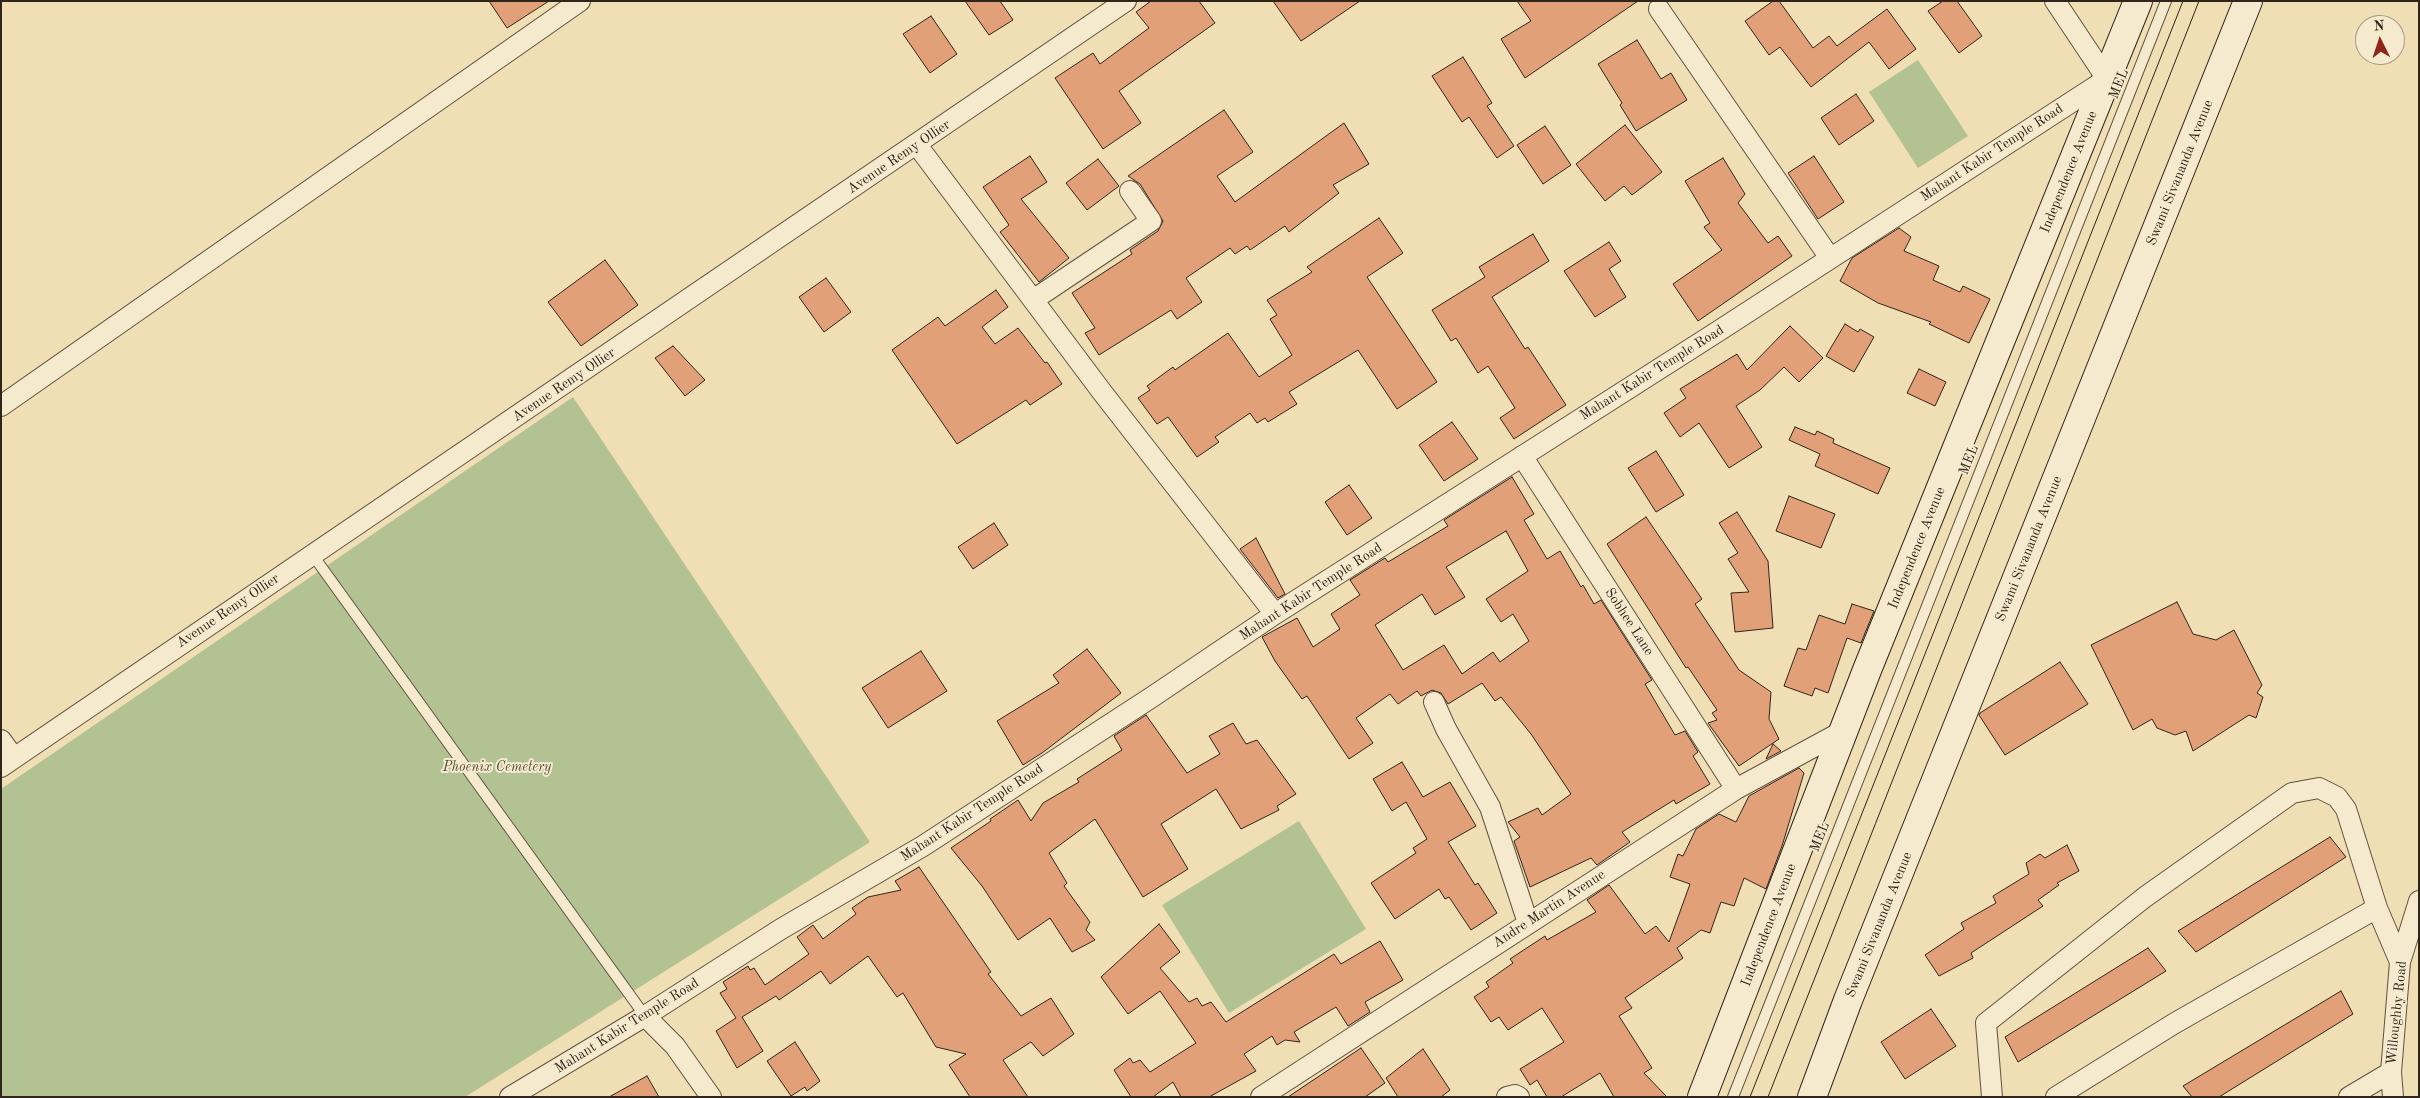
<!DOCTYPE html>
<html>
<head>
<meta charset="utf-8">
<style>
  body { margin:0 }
  #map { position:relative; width:2420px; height:1098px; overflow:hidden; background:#f0deb4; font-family:"Old Standard TT",serif }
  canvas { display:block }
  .frame { position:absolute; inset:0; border:2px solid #30251b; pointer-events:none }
  .north { position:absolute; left:2355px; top:15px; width:50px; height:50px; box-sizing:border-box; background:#f5eace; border:1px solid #a69b86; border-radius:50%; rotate:356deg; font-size:14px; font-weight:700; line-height:20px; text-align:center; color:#30251b }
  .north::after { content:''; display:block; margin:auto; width:18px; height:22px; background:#8f2418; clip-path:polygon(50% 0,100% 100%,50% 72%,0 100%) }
</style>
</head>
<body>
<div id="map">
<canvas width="2420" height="1098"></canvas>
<div class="frame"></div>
<div class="north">N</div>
</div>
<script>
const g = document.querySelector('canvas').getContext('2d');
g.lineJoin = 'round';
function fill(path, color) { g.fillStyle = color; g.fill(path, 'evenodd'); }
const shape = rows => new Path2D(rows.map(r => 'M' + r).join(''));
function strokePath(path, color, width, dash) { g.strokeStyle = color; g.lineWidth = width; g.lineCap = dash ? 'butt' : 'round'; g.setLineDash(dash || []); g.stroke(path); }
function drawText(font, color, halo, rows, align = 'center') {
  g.font = font + ' "Old Standard TT",serif'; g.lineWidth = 4; g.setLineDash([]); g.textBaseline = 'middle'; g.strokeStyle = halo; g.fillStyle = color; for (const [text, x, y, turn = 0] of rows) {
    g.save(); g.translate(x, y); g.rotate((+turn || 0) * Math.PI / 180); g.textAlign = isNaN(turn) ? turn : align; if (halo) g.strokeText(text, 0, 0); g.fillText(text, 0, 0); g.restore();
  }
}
const green = shape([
  [1918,60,1968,136,1918,168,1869,92],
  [573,397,870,842,465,1097,1,1097,1,789],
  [1299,821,1366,929,1229,1013,1162,905]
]);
const building = shape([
  [489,1,549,1,507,28,489,1],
  [965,1,1000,1,1013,20,989,35,965,1],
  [1151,1,1199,1,1215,23,1119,91,1141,123,1103,149,1055,78,1093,53,1100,64,1149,28,1136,12,1151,1],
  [1273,1,1360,1,1301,41,1273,1],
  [1517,1,1638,1,1525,78,1501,39,1531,21,1517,1],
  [1773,1,1779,1,1813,48,1829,36,1837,46,1887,9,1916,49,1889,69,1869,42,1811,87,1780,47,1769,55,1745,21,1773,1],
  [1943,1,1957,1,1982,36,1959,53,1928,11,1943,1],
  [931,16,957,54,930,73,903,34,931,16],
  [1637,40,1661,79,1671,73,1687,100,1636,131,1620,105,1622,103,1598,64,1637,40],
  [1463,57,1492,103,1487,106,1514,146,1497,158,1469,117,1462,122,1432,76,1463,57],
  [1856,94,1874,121,1839,145,1821,118,1856,94],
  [1224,110,1253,152,1217,176,1235,202,1344,123,1369,164,1333,185,1339,193,1289,232,1285,226,1250,250,1247,246,1235,254,1230,248,1186,278,1202,302,1177,319,1171,310,1099,355,1085,333,1095,328,1072,293,1132,254,1130,250,1158,231,1163,221,1140,184,1128,176,1224,110],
  [1625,125,1662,172,1632,195,1624,186,1605,201,1576,164,1625,125],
  [1545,126,1571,165,1543,184,1517,145,1545,126],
  [1030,156,1047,182,1021,199,1069,258,1039,282,1000,232,1009,225,983,187,1030,156],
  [1814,156,1844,202,1818,219,1788,173,1814,156],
  [1723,158,1745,194,1738,203,1768,243,1778,236,1792,256,1698,321,1673,284,1722,250,1704,227,1710,223,1685,181,1723,158],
  [1098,159,1119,186,1087,210,1066,183,1098,159],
  [1379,218,1403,253,1367,277,1437,382,1397,409,1358,350,1289,392,1297,404,1268,422,1265,418,1257,423,1250,413,1215,437,1219,442,1197,457,1168,417,1157,424,1138,398,1150,390,1147,386,1173,367,1175,370,1228,333,1259,377,1292,355,1270,319,1277,315,1267,300,1312,272,1307,267,1379,218],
  [1899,228,1911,237,1904,251,1939,266,1933,280,1960,292,1963,286,1990,299,1969,343,1929,324,1931,322,1878,303,1840,281,1852,258,1899,228],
  [1533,234,1549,261,1492,297,1525,349,1528,347,1566,405,1514,439,1500,418,1515,408,1488,366,1478,373,1456,338,1451,341,1432,310,1485,277,1479,267,1533,234],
  [1609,242,1621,261,1609,269,1626,297,1595,317,1564,271,1609,242],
  [605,260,638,305,581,346,548,302,605,260],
  [826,278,851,312,824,332,799,297,826,278],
  [996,290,1008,307,982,327,995,344,1018,328,1045,363,1047,362,1062,384,1030,405,1026,400,957,444,892,350,938,317,945,326,996,290],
  [1845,324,1858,332,1860,329,1874,337,1854,372,1826,356,1845,324],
  [1790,326,1823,358,1799,382,1784,367,1760,390,1736,406,1762,447,1729,468,1699,423,1680,437,1664,413,1686,398,1680,389,1737,354,1747,370,1790,326],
  [673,346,705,380,685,396,655,358,673,346],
  [1919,369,1946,382,1935,406,1907,393,1919,369],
  [1452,422,1478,459,1444,481,1419,445,1452,422],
  [1795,427,1815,435,1817,431,1834,439,1833,443,1890,468,1878,494,1815,466,1820,454,1789,440,1795,427],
  [1656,451,1684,495,1656,512,1628,468,1656,451],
  [1512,477,1534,514,1524,520,1547,559,1560,551,1581,587,1583,585,1594,604,1601,600,1652,680,1645,684,1675,735,1685,731,1698,752,1693,756,1710,784,1676,804,1674,800,1622,832,1630,842,1597,865,1591,858,1530,887,1514,841,1520,837,1508,822,1538,808,1542,815,1571,794,1531,734,1501,697,1495,701,1482,683,1448,704,1441,693,1432,690,1421,696,1417,691,1398,704,1390,694,1356,718,1373,743,1349,759,1307,696,1302,699,1275,661,1262,637,1297,618,1313,647,1340,629,1331,614,1360,595,1350,580,1385,558,1388,562,1448,526,1444,520,1512,477],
  [1506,531,1528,571,1486,599,1501,622,1513,614,1529,641,1500,662,1493,652,1462,674,1444,645,1403,670,1375,625,1422,594,1435,615,1465,597,1446,567,1506,531],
  [1349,485,1372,518,1347,535,1325,502,1349,485],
  [1789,496,1835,514,1821,548,1776,531,1789,496],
  [1737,512,1768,561,1773,628,1735,632,1731,593,1749,592,1728,559,1738,553,1719,523,1737,512],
  [1646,517,1702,599,1695,604,1739,670,1771,692,1769,719,1779,739,1739,766,1708,723,1717,720,1712,713,1717,710,1688,667,1686,668,1607,544,1646,517],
  [994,523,1008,545,973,569,958,547,994,523],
  [1256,538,1285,594,1278,598,1240,549,1256,538],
  [2177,602,2193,634,2216,640,2234,630,2262,685,2257,693,2263,697,2256,718,2249,715,2193,751,2186,731,2175,735,2157,728,2152,719,2133,730,2091,645,2177,602],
  [1852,604,1874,611,1861,643,1847,638,1828,693,1815,688,1812,696,1784,686,1798,648,1806,650,1819,615,1845,624,1852,604],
  [1087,649,1121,693,1042,753,1023,765,997,721,1059,683,1053,675,1087,649],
  [921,651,947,691,888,728,862,688,921,651],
  [2060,662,2088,704,2005,755,1979,715,1980,713,2060,662],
  [1146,715,1187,773,1220,754,1209,736,1233,723,1246,744,1257,740,1296,794,1277,806,1279,810,1241,829,1216,789,1161,824,1188,869,1143,897,1095,819,1049,853,1067,883,1064,886,1090,922,1086,930,1095,940,1072,952,1050,918,1018,940,982,886,951,848,991,821,990,819,1018,800,1031,821,1043,803,1079,782,1077,779,1122,750,1114,736,1146,715],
  [1773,744,1781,751,1766,759,1773,744],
  [1402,762,1423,797,1450,782,1476,826,1448,842,1475,885,1478,883,1497,913,1471,930,1449,897,1445,899,1439,889,1395,919,1371,883,1416,853,1413,848,1427,839,1406,802,1392,811,1373,779,1402,762],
  [1799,768,1804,773,1782,846,1766,889,1744,878,1734,906,1721,902,1710,933,1701,930,1677,948,1683,958,1625,998,1632,1008,1619,1016,1652,1068,1644,1073,1667,1097,1614,1097,1600,1073,1561,1097,1547,1097,1537,1080,1530,1085,1520,1069,1564,1042,1542,1008,1508,1030,1499,1017,1491,1022,1474,997,1489,987,1486,982,1513,963,1510,959,1545,936,1547,940,1596,912,1587,900,1609,885,1645,934,1656,926,1669,942,1690,884,1670,877,1678,854,1683,856,1696,829,1719,814,1736,822,1749,796,1799,768],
  [2330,837,2346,857,2196,952,2178,931,2330,837],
  [2067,845,2079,871,2057,883,2059,885,2038,900,2043,906,1971,953,1973,958,1939,976,1925,955,1964,929,1961,923,1996,903,1993,896,2029,874,2026,863,2040,854,2045,858,2067,845],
  [919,867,991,972,988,974,1021,1016,1051,998,1074,1034,1043,1056,1031,1042,1003,1060,1028,1097,970,1097,949,1065,966,1054,936,1047,903,993,897,997,868,956,830,984,821,971,779,1000,776,996,742,1017,763,1051,737,1068,716,1031,736,1018,720,993,727,989,723,982,748,966,750,970,754,968,765,985,809,954,797,937,813,925,823,939,856,914,852,908,868,897,901,890,895,881,919,867],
  [1159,924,1180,952,1160,968,1189,1002,1197,998,1202,1006,1211,1002,1226,1022,1334,954,1341,964,1380,941,1403,980,1365,1002,1370,1012,1348,1026,1336,1007,1294,1032,1300,1042,1285,1040,1277,1045,1272,1036,1244,1054,1256,1071,1209,1097,1181,1097,1173,1082,1153,1097,1131,1097,1114,1070,1130,1058,1133,1063,1140,1060,1150,1072,1196,1043,1160,991,1128,1014,1101,977,1159,924],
  [2148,948,2166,971,2018,1062,2005,1037,2148,948],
  [2341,991,2353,1014,2219,1097,2192,1097,2183,1086,2341,991],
  [1931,1009,1956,1046,1905,1079,1881,1042,1931,1009],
  [795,1042,820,1081,807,1091,805,1087,791,1096,767,1061,795,1042],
  [1361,1048,1385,1083,1365,1097,1288,1097,1361,1048],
  [1423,1049,1450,1090,1441,1097,1398,1097,1386,1078,1423,1049],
  [647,1076,659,1097,609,1097,647,1076]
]);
const lane = shape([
  [312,554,645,1016],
  [1733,1097,2166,1]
]);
const street = shape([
  [1659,9,1830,258],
  [917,145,1102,392,1275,614],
  [1033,300,1151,221,1130,191],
  [1,406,580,1],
  [1522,456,1736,789],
  [1434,702,1446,729,1490,807,1528,923],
  [1,740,14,758],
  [1,767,1126,1],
  [645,1016,675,1046,711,1097],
  [510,1097,645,1016,781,929,923,846,1152,697,1275,614,1717,332,2107,79,2055,1],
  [1261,1097,1736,789,1843,731],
  [1507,1097,1515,1095,1519,1097],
  [1992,1097,1986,1023,2145,897,2292,793,2319,788,2337,797,2346,809,2377,908,2400,962],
  [2056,1097,2175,1023,2377,908],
  [2349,1097,2391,1072],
  [2393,1097,2391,1072,2400,962,2419,901]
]);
const secondary = shape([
  [1702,1097,1867,670,2138,1],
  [1812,1097,1848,1000,2248,1]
]);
const tram = shape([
  [1750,1097,2183,1],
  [1768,1097,2199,1]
]);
const streetNames = [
  ["MEL",2119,84,-68],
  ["Mahant Kabir Temple Road",1992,153,-33],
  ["Avenue Remy Ollier",899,157,-34],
  ["Independence Avenue",2069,172,-68],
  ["Swami Sivananda Avenue",2180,173,-68],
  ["Mahant Kabir Temple Road",1652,373,-32],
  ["Avenue Remy Ollier",564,385,-34],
  ["MEL",1969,460,-68],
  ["Independence Avenue",1917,548,-68],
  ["Swami Sivananda Avenue",2029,549,-68],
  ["Mahant Kabir Temple Road",1311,592,-33],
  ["Avenue Remy Ollier",228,611,-34],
  ["Sobhee Lane",1629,622,57],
  ["Mahant Kabir Temple Road",972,813,-33],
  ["MEL",1820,837,-68],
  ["Andre Martin Avenue",1549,909,-33],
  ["Independence Avenue",1769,925,-69],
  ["Swami Sivananda Avenue",1879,925,-68],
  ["Willoughby Road",2397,1013,-84],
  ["Mahant Kabir Temple Road",627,1026,-32]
];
const parkNames = [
  ["Phoenix Cemetery",497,767]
];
fill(green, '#b3c292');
fill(building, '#e2a079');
strokePath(building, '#30251b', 1);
strokePath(lane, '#605341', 12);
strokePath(street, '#605341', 22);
strokePath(secondary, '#30251b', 30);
strokePath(lane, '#f5eace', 10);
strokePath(street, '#f5eace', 20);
strokePath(secondary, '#f5eace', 28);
strokePath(tram, '#30251b', 1);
drawText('14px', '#30251b', '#f5eace', streetNames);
drawText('italic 14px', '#514c39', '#f5eace', parkNames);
</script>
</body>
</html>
